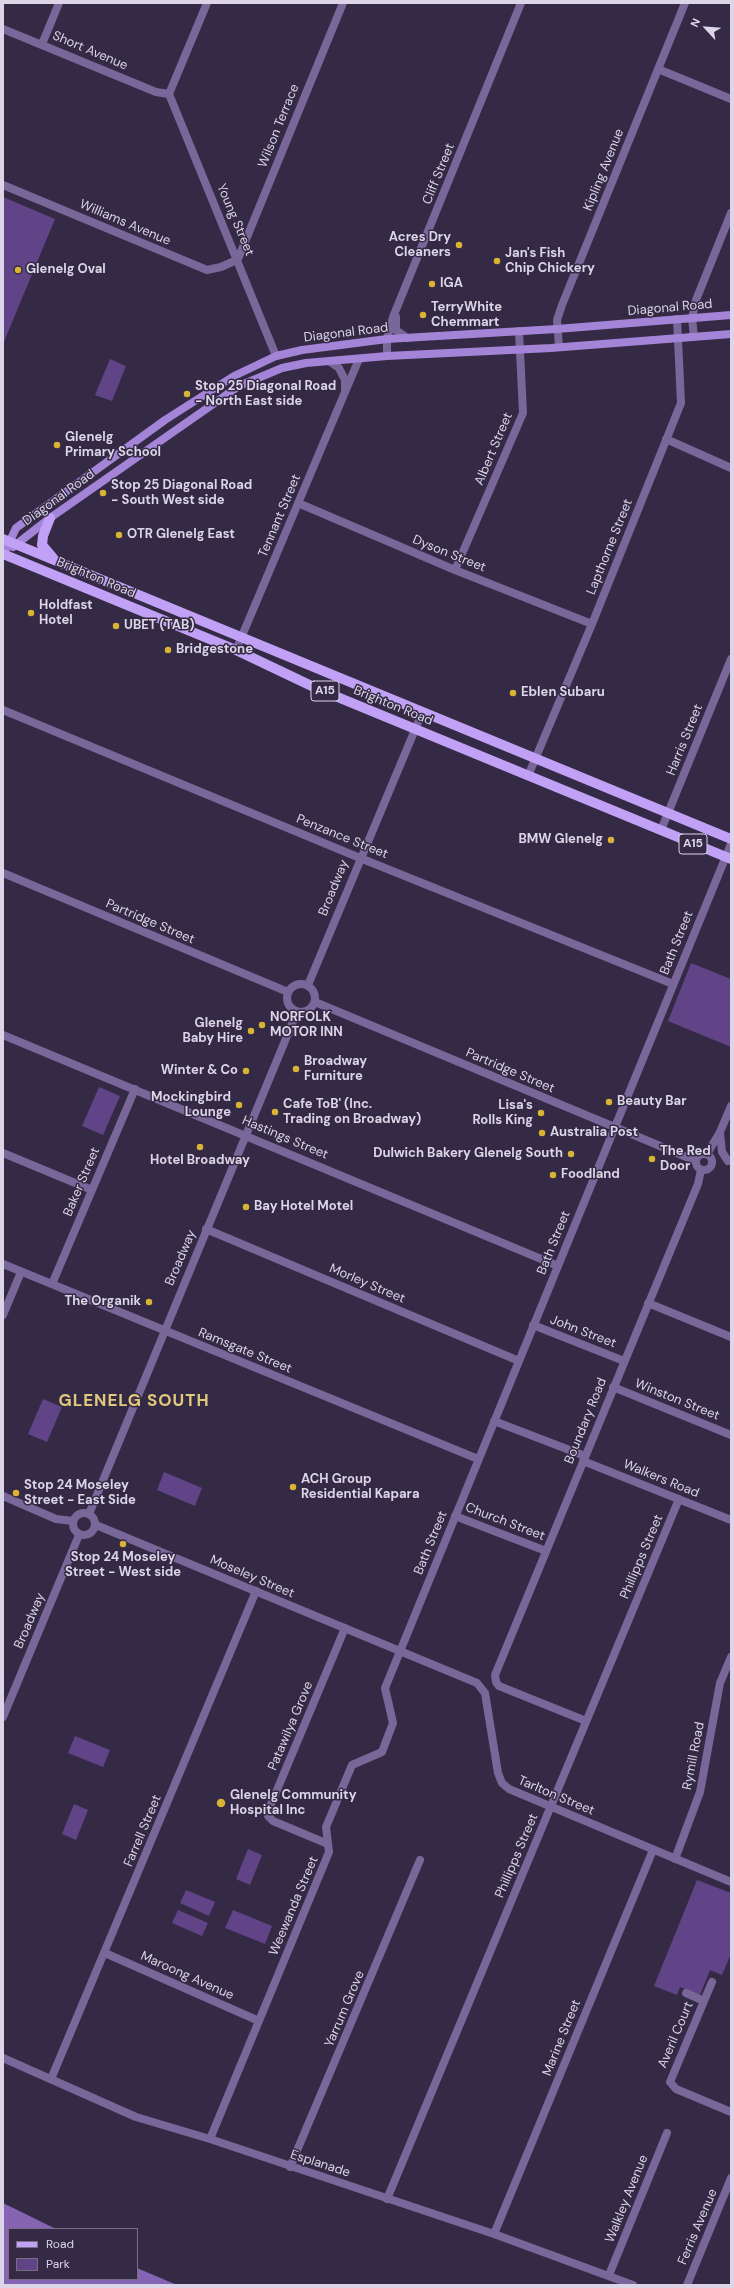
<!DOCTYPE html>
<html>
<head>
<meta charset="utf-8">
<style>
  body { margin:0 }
  #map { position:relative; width:734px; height:2288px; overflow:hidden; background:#342a45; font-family:"DM Sans",sans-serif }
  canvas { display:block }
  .frame { position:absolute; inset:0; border:4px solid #dbd5e7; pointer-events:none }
  .legend { position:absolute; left:8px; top:2228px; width:130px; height:52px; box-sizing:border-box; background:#342a45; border:1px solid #776e86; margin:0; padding:5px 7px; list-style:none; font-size:12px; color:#dbd5e7 }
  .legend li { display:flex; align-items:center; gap:8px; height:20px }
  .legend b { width:20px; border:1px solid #776e86 }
  .north { position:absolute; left:686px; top:8px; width:40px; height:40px; -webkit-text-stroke:3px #342a45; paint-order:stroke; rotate:296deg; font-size:11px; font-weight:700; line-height:16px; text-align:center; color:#dbd5e7 }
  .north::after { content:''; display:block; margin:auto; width:14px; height:18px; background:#dbd5e7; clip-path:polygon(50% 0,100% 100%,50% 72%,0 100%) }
</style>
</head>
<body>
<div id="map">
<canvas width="734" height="2288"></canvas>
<div class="frame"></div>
<ul class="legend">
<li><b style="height:5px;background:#c1a1f5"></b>Road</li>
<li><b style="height:11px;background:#604487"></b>Park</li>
</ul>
<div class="north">N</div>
</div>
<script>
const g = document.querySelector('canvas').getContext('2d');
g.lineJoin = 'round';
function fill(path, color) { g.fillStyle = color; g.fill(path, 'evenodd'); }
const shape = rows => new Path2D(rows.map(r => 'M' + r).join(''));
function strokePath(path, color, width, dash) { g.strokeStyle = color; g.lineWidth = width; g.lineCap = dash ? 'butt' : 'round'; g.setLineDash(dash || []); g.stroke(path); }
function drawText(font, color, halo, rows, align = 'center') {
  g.font = font + ' "DM Sans",sans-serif'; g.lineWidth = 3; g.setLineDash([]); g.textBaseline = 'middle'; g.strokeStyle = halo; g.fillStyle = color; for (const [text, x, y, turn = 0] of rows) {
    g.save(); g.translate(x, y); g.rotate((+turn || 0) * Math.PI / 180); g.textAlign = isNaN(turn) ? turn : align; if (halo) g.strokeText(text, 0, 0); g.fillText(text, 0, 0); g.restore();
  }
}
const green = shape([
  [3,197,55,219,3,344],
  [110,359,126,366,112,401,95,395],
  [691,963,731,979,731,1047,668,1021],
  [99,1087,120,1096,103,1135,82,1126],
  [43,1399,62,1407,47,1442,28,1434],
  [164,1472,202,1488,195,1506,157,1490],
  [75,1736,110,1750,103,1767,68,1753],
  [74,1804,88,1810,76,1840,62,1834],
  [248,1849,262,1855,250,1885,236,1879],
  [697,1880,731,1893,731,1954,722,1975,710,1970,700,1995,680,1987,677,1995,654,1986],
  [186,1890,215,1902,209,1916,180,1903],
  [178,1910,208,1923,202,1936,172,1923],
  [233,1910,272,1926,265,1944,225,1928]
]);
const water = shape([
  [3,2203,56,2229,9,2229,9,2279,137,2279,137,2268,177,2285,3,2285]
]);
const minor = shape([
  [3,29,156,92,169,94],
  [42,44,59,3],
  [658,69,731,99],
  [169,94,276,356],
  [169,94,207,3],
  [3,185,207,270,221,267,232,262,238,259,343,3],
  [694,337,692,318,696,300,731,213],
  [559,347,557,320,562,305,685,3],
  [329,361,339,368,345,380,345,389],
  [666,439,731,468],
  [298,503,455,570,592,624],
  [455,570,523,413,519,331],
  [236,650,359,359],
  [3,710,360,858,673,984],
  [528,776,592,624,681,403,677,319],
  [661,830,731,659],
  [3,873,288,992],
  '287 998a14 14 0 1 1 28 0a14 14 0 1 1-28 0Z',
  [308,985,422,713],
  [315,1002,696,1161],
  [3,1035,558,1266],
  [720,1133,722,1152,728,1161],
  [3,1153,92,1190],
  '696 1162a8 8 0 1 1 16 0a8 8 0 1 1-16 0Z',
  [707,1154,720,1132,731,1106],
  [206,1229,519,1361],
  [3,1264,478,1459],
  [52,1284,135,1089],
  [648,1303,731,1337],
  [3,1315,21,1272],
  [533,1325,624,1361],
  [613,1387,731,1435],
  [494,1421,585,1456],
  [583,1461,731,1520],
  [89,1514,297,1012],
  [455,1516,546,1551],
  [3,1717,79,1535],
  [586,1721,499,1686,496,1682,495,1675,698,1184,701,1170],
  [328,1844,273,1821,268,1816,269,1809,345,1628],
  [675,1859,700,1792,720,1683,731,1657],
  [105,1953,259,2021],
  [712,1982,670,2082,676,2089,731,2112],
  [686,1993,704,2001],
  [3,2058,136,2117,210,2139,494,2234,633,2285],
  [51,2079,256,1591],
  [210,2139,329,1852,326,1827,352,1765,382,1752,393,1723,385,1688,731,844],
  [290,2167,420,1860],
  [387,2199,679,1499],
  [494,2234,653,1850],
  [609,2275,667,2133],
  [687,2285,731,2178]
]);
const tertiary = shape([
  [396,317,396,330,407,338],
  [387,356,387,339,393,317,521,3],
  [3,1496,56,1519,73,1521],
  '73 1524a11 11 0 1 1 22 0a11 11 0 1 1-22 0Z',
  [96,1525,477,1683,485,1693,498,1773,502,1783,509,1789,731,1882]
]);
const secondary = shape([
  [13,547,50,518,239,386,282,368,306,363,387,356,551,348,731,334],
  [4,554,16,528,165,420,234,376,276,356,302,350,387,339,557,329,731,315]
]);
const primary = shape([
  [50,518,43,536,42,545,53,558],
  [3,539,731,839],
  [3,554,236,650,318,689,731,859]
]);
const markers = [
  [459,245,4,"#d9b334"],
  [497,261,4,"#d9b334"],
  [18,270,4,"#d9b334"],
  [432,284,4,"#d9b334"],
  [423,315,4,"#d9b334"],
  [187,394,4,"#d9b334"],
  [57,445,4,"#d9b334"],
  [103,493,4,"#d9b334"],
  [119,535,4,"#d9b334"],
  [31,613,4,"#d9b334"],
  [116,626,4,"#d9b334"],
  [168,650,4,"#d9b334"],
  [513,693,4,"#d9b334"],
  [611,840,4,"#d9b334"],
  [262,1025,4,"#d9b334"],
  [251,1031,4,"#d9b334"],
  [296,1069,4,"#d9b334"],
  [246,1071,4,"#d9b334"],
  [609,1102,4,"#d9b334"],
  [239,1105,4,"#d9b334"],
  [275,1112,4,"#d9b334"],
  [541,1113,4,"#d9b334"],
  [542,1133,4,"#d9b334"],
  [200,1147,4,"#d9b334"],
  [571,1154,4,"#d9b334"],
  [652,1159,4,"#d9b334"],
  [553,1175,4,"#d9b334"],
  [246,1207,4,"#d9b334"],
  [149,1302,4,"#d9b334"],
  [293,1487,4,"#d9b334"],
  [16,1493,4,"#d9b334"],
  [123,1544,4,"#d9b334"],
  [221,1803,5,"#d9b334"]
];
const shields = [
  [325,691,28],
  [693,844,28]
];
const shieldNames = [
  ["A15",325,691],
  ["A15",693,844]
];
const streetNames = [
  ["Short Avenue",90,51,23],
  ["Wilson Terrace",279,126,-68],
  ["Kipling Avenue",604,170,-68],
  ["Cliff Street",439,174,-68],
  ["Young Street",235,220,67],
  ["Williams Avenue",125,223,23],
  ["Diagonal Road",670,308,-5],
  ["Diagonal Road",346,333,-7],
  ["Albert Street",494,449,-67],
  ["Diagonal Road",59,498,-36],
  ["Tennant Street",280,516,-67],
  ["Lapthorne Street",610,547,-68],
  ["Dyson Street",449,554,22],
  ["Brighton Road",96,578,23],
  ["Brighton Road",393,706,22],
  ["Harris Street",685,740,-68],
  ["Penzance Street",342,837,22],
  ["Broadway",334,888,-68],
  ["Partridge Street",150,922,23],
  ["Bath Street",677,943,-68],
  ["Partridge Street",510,1071,23],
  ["Hastings Street",285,1138,23],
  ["Baker Street",82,1182,-67],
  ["Bath Street",554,1243,-68],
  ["Broadway",181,1258,-67],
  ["Morley Street",367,1284,23],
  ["John Street",583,1332,21],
  ["Ramsgate Street",245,1351,22],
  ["Winston Street",677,1400,22],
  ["Boundary Road",586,1421,-68],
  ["Walkers Road",661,1479,22],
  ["Church Street",505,1522,21],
  ["Bath Street",431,1543,-68],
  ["Phillipps Street",642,1557,-67],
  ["Moseley Street",252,1577,23],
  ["Broadway",30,1621,-67],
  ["Patawilya Grove",291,1726,-67],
  ["Rymill Road",694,1756,-79],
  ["Tarlton Street",556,1796,23],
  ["Farrell Street",143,1831,-67],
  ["Phillipps Street",517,1856,-67],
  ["Weewanda Street",294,1906,-67],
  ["Maroong Avenue",187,1976,24],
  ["Yarrum Grove",345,2009,-67],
  ["Averil Court",676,2035,-67],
  ["Marine Street",562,2038,-68],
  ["Esplanade",320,2164,18],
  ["Walkley Avenue",627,2199,-68],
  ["Ferris Avenue",698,2227,-67]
];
const poiNames = [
  ["Acres Dry",451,238,"right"],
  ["Cleaners",451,253,"right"],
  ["Jan's Fish",505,254],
  ["Chip Chickery",505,269],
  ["Glenelg Oval",26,270],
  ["IGA",440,284],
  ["TerryWhite",431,308],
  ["Chemmart",431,323],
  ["Stop 25 Diagonal Road",195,387],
  ["- North East side",195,402],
  ["Glenelg",65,438],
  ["Primary School",65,453],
  ["Stop 25 Diagonal Road",111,486],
  ["- South West side",111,501],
  ["OTR Glenelg East",127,535],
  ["Holdfast",39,606],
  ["Hotel",39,621],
  ["UBET (TAB)",124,626],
  ["Bridgestone",176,650],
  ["Eblen Subaru",521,693],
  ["BMW Glenelg",603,840,"right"],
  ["NORFOLK",270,1018],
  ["MOTOR INN",270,1033],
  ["Glenelg",243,1024,"right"],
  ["Baby Hire",243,1039,"right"],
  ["Broadway",304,1062],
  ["Furniture",304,1077],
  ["Winter & Co",238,1071,"right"],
  ["Mockingbird",231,1098,"right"],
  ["Lounge",231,1113,"right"],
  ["Beauty Bar",617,1102],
  ["Cafe ToB' (Inc.",283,1105],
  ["Trading on Broadway)",283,1120],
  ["Lisa's",533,1106,"right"],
  ["Rolls King",533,1121,"right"],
  ["Australia Post",550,1133],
  ["The Red",660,1152],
  ["Door",660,1167],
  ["Dulwich Bakery Glenelg South",563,1154,"right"],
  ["Hotel Broadway",200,1161,"center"],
  ["Foodland",561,1175],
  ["Bay Hotel Motel",254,1207],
  ["The Organik",141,1302,"right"],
  ["ACH Group",301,1480],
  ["Residential Kapara",301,1495],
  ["Stop 24 Moseley",24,1486],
  ["Street - East Side",24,1501],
  ["Stop 24 Moseley",123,1558,"center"],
  ["Street - West side",123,1573,"center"],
  ["Glenelg Community",230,1796],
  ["Hospital Inc",230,1811]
];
const districtNames = [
  ["GLENELG SOUTH",134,1402]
];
fill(green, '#604487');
fill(water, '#8565b3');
strokePath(minor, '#7a679a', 8);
strokePath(tertiary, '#7a679a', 8);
strokePath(secondary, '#a484d6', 8);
strokePath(primary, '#c1a1f5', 10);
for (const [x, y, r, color] of markers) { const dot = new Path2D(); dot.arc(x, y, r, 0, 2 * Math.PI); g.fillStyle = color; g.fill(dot); strokePath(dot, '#342a45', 1.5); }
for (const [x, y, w] of shields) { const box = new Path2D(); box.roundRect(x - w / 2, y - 10, w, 20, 3); g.fillStyle = '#342a45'; g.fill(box); strokePath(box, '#dbd5e7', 1); }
drawText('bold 12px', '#dbd5e7', null, shieldNames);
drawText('13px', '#dbd5e7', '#342a45', streetNames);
drawText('bold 13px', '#dbd5e7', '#342a45', poiNames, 'left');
g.letterSpacing = '1px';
drawText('bold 17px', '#e2c87c', '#342a45', districtNames);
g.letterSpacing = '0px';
</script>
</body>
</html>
